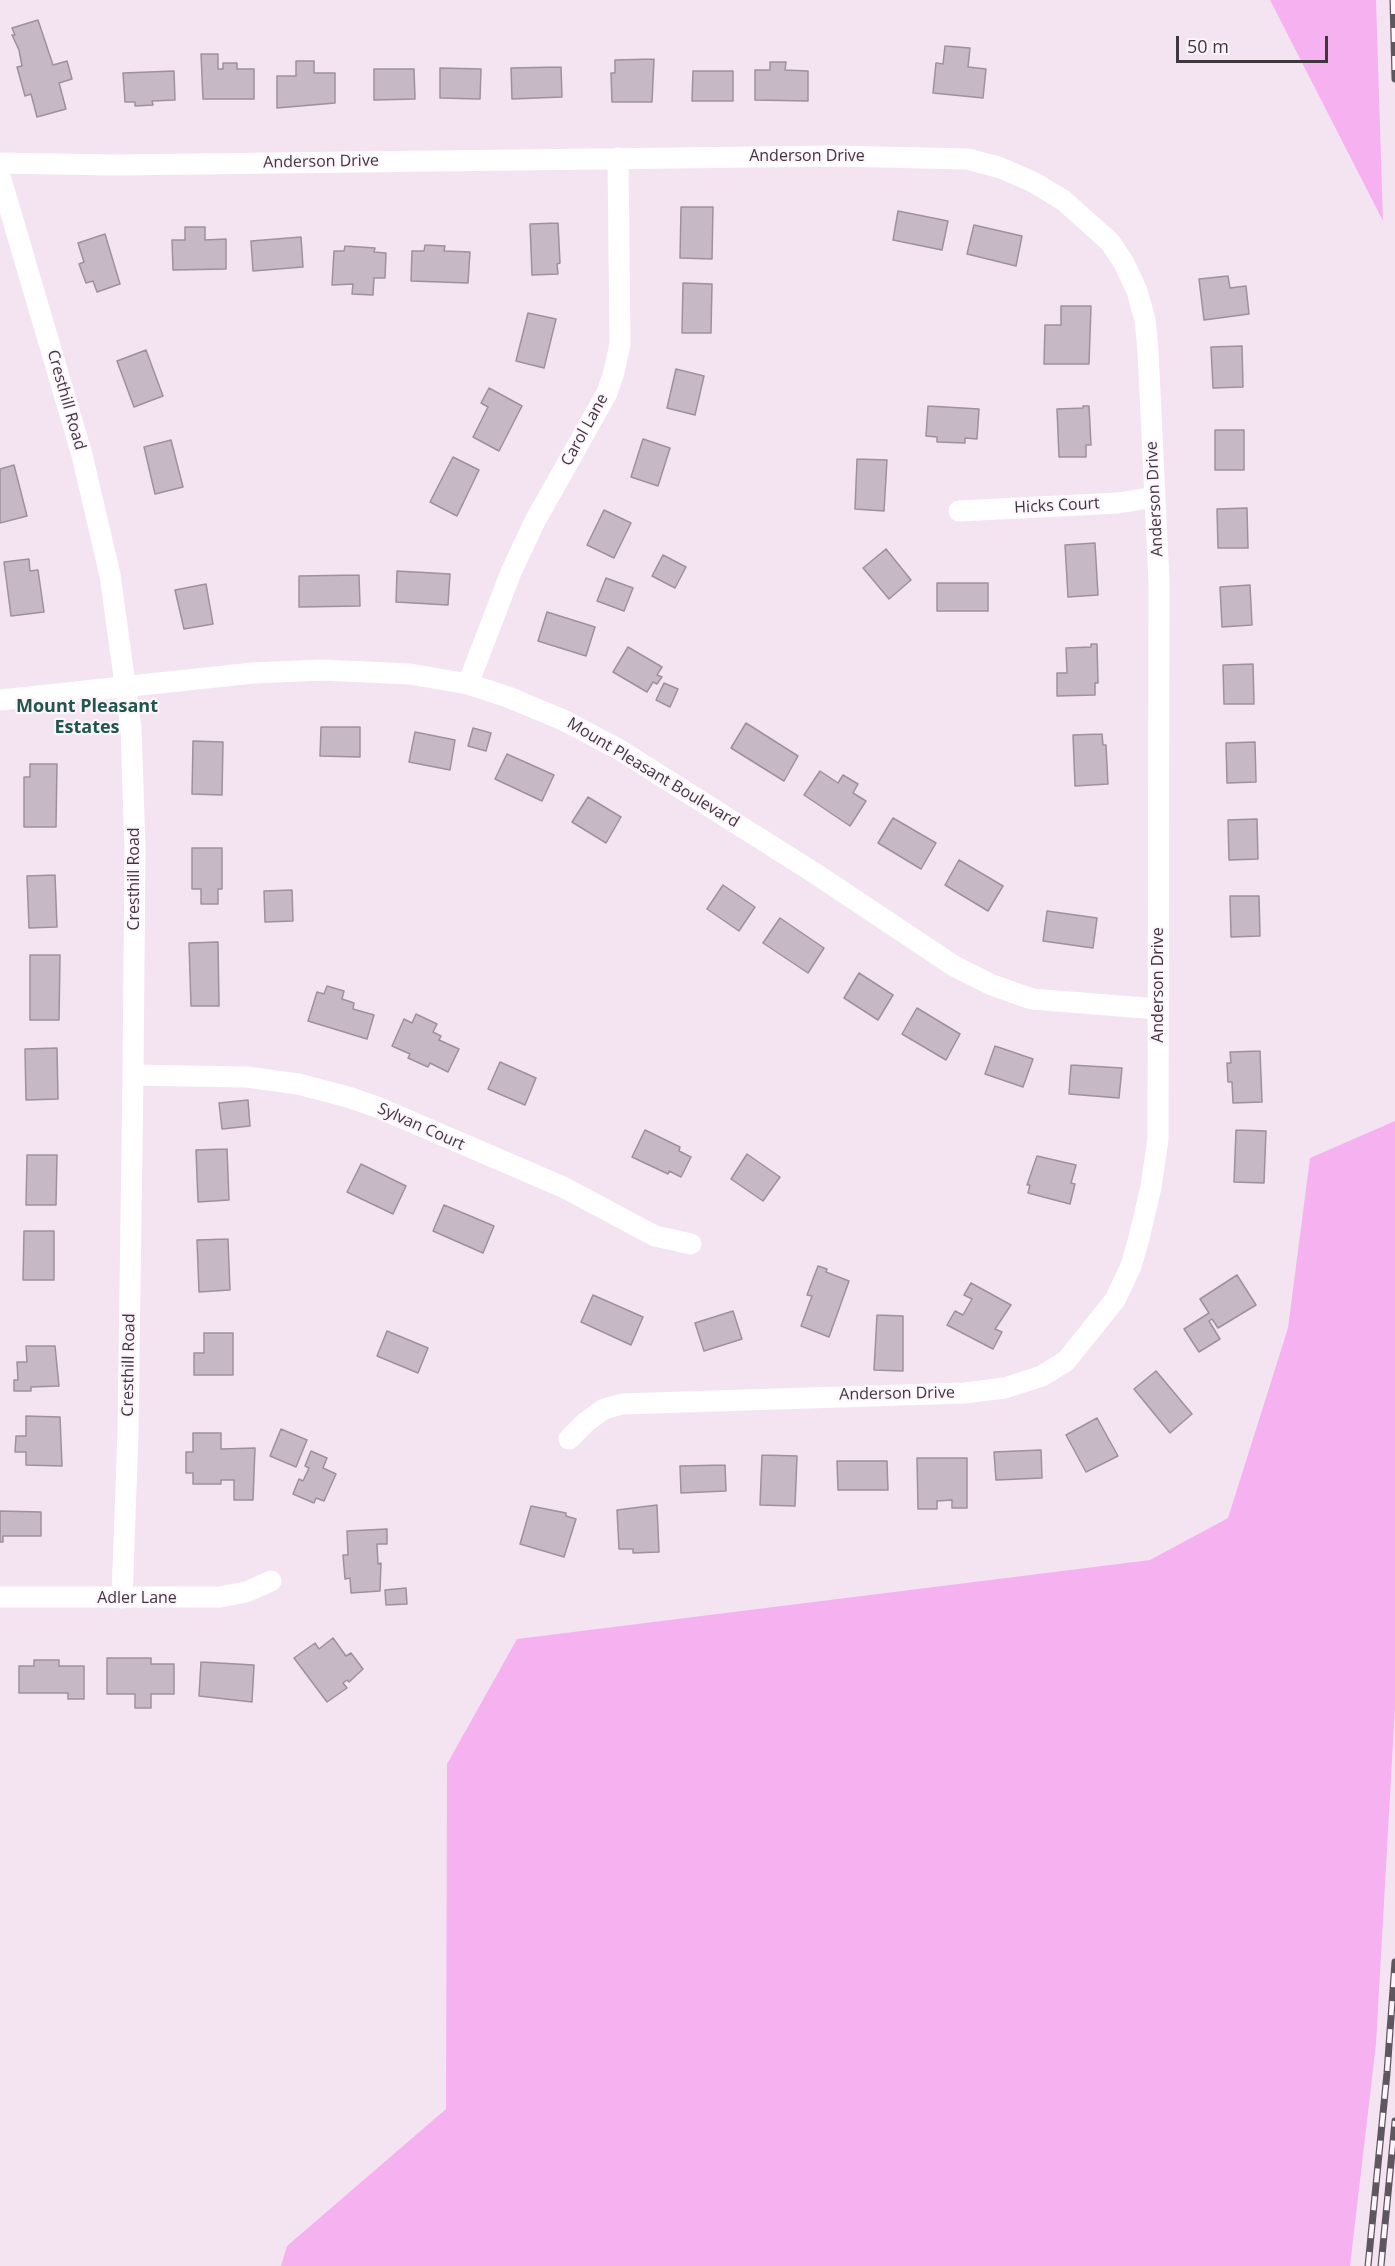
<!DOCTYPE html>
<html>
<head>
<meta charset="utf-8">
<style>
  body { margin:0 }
  #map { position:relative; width:1395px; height:2266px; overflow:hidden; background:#f4e4f2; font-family:"Open Sans",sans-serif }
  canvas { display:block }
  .scale { position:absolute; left:1176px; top:36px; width:152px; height:27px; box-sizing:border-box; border:3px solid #3e383e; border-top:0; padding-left:8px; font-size:18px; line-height:21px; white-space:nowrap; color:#3e383e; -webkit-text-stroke:4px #fdf4fc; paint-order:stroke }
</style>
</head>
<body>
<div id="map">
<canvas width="1395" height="2266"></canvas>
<div class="scale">50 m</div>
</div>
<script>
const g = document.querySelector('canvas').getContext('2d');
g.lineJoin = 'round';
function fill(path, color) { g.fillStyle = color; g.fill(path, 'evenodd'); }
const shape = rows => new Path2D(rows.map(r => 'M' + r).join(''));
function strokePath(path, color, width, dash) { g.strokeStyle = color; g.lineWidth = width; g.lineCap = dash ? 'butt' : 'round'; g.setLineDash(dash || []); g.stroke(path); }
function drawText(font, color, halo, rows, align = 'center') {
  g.font = font + ' "Open Sans",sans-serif'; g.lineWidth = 4.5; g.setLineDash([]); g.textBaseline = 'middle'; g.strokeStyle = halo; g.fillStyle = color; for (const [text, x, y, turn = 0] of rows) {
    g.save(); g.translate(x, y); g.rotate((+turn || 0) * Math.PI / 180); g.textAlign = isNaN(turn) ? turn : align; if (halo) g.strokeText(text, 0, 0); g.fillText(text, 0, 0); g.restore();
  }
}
const green = shape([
  [1270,0,1376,0,1383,221],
  [1395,1121,1395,1707,1376,2044,1350,2266,281,2266,287,2246,446,2109,447,1764,517,1639,1150,1560,1228,1518,1288,1328,1310,1158]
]);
const building = shape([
  [38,20,53,65,67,61,72,79,59,83,66,109,37,117,31,94,25,96,17,67,22,66,19,50,12,35,15,35,12,28,38,20],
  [945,46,970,48,968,67,986,69,983,98,933,93,936,63,943,64,945,46],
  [201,54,218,54,218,69,223,69,223,63,237,63,237,69,254,69,254,99,203,99,201,54],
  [654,59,652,102,612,102,611,73,615,73,615,60,654,59],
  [296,61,314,61,314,73,335,73,335,103,277,108,277,76,296,76,296,61],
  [770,62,786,62,785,70,808,71,808,101,755,100,755,70,770,70,770,62],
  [561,67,562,97,512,99,511,68,561,67],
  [440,68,481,69,480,99,440,98,440,68],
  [374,69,414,69,415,99,374,100,374,69],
  [174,71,175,100,152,101,153,105,135,106,135,102,125,102,123,73,174,71],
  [693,71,733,71,733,101,692,101,693,71],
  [681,207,713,207,712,259,680,258,681,207],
  [898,211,948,221,942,250,893,240,898,211],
  [558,223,560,263,557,264,558,274,532,275,530,224,558,223],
  [974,225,1022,236,1016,266,967,254,974,225],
  [185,227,205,227,205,240,226,239,226,269,173,270,172,240,185,240,185,227],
  [105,234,120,284,97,292,93,281,86,283,79,264,84,262,78,243,105,234],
  [301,237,303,267,253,271,251,241,301,237],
  [425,245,445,246,444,251,470,252,468,283,411,281,412,251,424,251,425,245],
  [345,246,375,248,374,252,386,253,385,278,374,278,373,295,352,294,353,284,332,285,334,251,344,251,345,246],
  [1228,276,1230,288,1246,286,1249,314,1204,320,1199,279,1228,276],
  [683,283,712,284,711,333,682,333,683,283],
  [1061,306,1091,306,1089,364,1044,364,1045,325,1061,325,1061,306],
  [528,313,556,319,544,368,516,361,528,313],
  [1242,346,1243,387,1213,388,1211,347,1242,346],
  [146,350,163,396,134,407,117,361,146,350],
  [676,369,704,376,695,415,667,408,676,369],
  [489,388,522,406,499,451,473,437,488,407,481,403,489,388],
  [928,406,979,409,977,439,965,438,965,443,937,442,937,437,926,436,928,406],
  [1083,406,1089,406,1091,445,1086,445,1086,457,1059,457,1057,409,1083,408,1083,406],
  [1215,430,1244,430,1244,470,1215,470,1215,430],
  [643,439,670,448,658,486,631,477,643,439],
  [171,440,183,487,155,494,144,447,171,440],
  [453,457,479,470,457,516,430,502,453,457],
  [857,459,887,460,884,511,855,509,857,459],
  [14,465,27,516,0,523,0,469,14,465],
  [1247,508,1248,548,1218,548,1217,509,1247,508],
  [604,510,631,523,614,558,587,545,604,510],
  [1095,543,1098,595,1068,597,1065,545,1095,543],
  [886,549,911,580,889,599,863,568,886,549],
  [663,555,686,567,675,588,652,576,663,555],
  [29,559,30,571,38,570,44,612,11,616,4,562,29,559],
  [397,571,450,574,448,605,396,602,397,571],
  [359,575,360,606,299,607,299,576,359,575],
  [606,578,633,588,624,611,597,601,606,578],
  [937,583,988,583,988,611,937,611,937,583],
  [206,584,213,624,184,629,175,590,206,584],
  [1250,585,1252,625,1222,627,1220,587,1250,585],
  [547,612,595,627,586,656,538,641,547,612],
  [1091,644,1097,644,1098,683,1095,683,1095,695,1057,696,1057,673,1067,673,1066,648,1091,647,1091,644],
  [628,647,662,667,657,675,662,677,657,684,653,682,647,692,613,672,628,647],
  [1253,664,1254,704,1224,704,1223,665,1253,664],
  [664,683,678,689,670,707,656,700,664,683],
  [746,723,798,756,784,781,731,748,746,723],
  [321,727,360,727,360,757,320,756,321,727],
  [473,728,491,733,486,751,468,746,473,728],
  [415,732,455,740,450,770,409,762,415,732],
  [1102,734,1103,745,1106,745,1108,784,1075,786,1073,735,1102,734],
  [193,741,223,742,222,795,192,794,193,741],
  [1255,742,1256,782,1227,783,1226,743,1255,742],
  [507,754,554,775,542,801,495,779,507,754],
  [30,764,57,764,56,827,24,827,24,777,30,777,30,764],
  [820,771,838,783,843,775,858,784,853,793,866,801,850,826,804,795,820,771],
  [588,797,621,817,606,843,572,822,588,797],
  [893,818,936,843,921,869,878,843,893,818],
  [1257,819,1258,859,1229,860,1228,820,1257,819],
  [192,848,222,848,222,889,218,889,218,904,201,904,201,889,192,889,192,848],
  [959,860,1003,886,988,911,945,885,959,860],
  [55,875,57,927,29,928,27,876,55,875],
  [723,885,755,907,739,931,707,909,723,885],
  [292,890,293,921,265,922,264,891,292,890],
  [1230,896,1259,896,1260,936,1231,937,1230,896],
  [1047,911,1097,918,1093,948,1043,941,1047,911],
  [780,918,824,948,808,973,763,943,780,918],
  [218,942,219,1006,191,1006,189,943,218,942],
  [30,955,60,955,59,1020,30,1020,30,955],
  [859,973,893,995,878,1020,844,998,859,973],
  [327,986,344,991,342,999,354,1003,353,1009,374,1015,367,1039,308,1021,317,992,324,994,327,986],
  [917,1008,960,1034,946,1060,902,1034,917,1008],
  [416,1014,437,1024,433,1032,441,1036,439,1040,459,1049,448,1072,430,1063,428,1067,408,1058,410,1054,392,1046,404,1019,412,1023,416,1014],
  [995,1046,1033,1059,1023,1087,985,1074,995,1046],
  [57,1048,58,1099,26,1100,25,1049,57,1048],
  [1260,1051,1262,1102,1233,1103,1232,1082,1228,1082,1227,1063,1231,1063,1230,1052,1260,1051],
  [500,1062,536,1078,525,1105,488,1089,500,1062],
  [1071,1065,1122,1068,1119,1098,1069,1094,1071,1065],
  [248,1100,250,1126,222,1129,219,1103,248,1100],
  [645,1130,680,1147,679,1151,691,1157,681,1177,669,1171,668,1174,632,1157,645,1130],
  [1236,1130,1266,1131,1264,1183,1234,1182,1236,1130],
  [227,1149,229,1200,198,1202,196,1150,227,1149],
  [747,1154,780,1177,763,1201,731,1179,747,1154],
  [27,1155,57,1155,56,1205,26,1205,27,1155],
  [1037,1156,1076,1165,1071,1183,1075,1184,1070,1204,1028,1193,1030,1185,1027,1185,1037,1156],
  [361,1164,406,1186,393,1214,347,1192,361,1164],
  [444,1205,494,1226,483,1253,433,1231,444,1205],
  [24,1231,54,1231,54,1280,23,1280,24,1231],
  [228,1239,230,1290,199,1292,197,1240,228,1239],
  [818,1266,827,1269,826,1272,849,1281,829,1337,801,1326,812,1296,807,1295,818,1266],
  [1237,1275,1256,1305,1218,1328,1212,1319,1209,1321,1220,1339,1199,1352,1184,1329,1209,1313,1200,1299,1237,1275],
  [971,1283,1011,1305,995,1329,1002,1332,993,1349,947,1325,955,1311,963,1315,972,1299,964,1295,971,1283],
  [593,1295,643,1317,631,1345,581,1322,593,1295],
  [733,1311,742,1339,704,1351,695,1323,733,1311],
  [877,1315,903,1316,903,1371,874,1370,877,1315],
  [387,1331,428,1348,418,1373,377,1356,387,1331],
  [204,1333,233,1333,233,1375,194,1375,194,1353,204,1353,204,1333],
  [26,1346,55,1346,59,1386,31,1387,31,1391,14,1391,14,1380,18,1380,17,1362,27,1362,26,1346],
  [1156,1371,1192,1414,1170,1433,1134,1389,1156,1371],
  [26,1416,60,1417,62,1466,26,1465,26,1452,15,1452,16,1436,26,1436,26,1416],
  [1097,1418,1118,1456,1086,1472,1066,1435,1097,1418],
  [281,1429,307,1440,296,1467,270,1456,281,1429],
  [193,1433,221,1433,221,1449,255,1448,253,1500,234,1500,234,1480,221,1480,221,1484,193,1484,193,1473,186,1473,186,1452,193,1452,193,1433],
  [1041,1450,1042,1478,996,1480,994,1452,1041,1450],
  [311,1451,327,1458,323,1468,336,1474,324,1501,316,1498,314,1503,293,1494,299,1479,303,1481,309,1468,305,1466,311,1451],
  [762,1455,797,1456,795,1506,760,1505,762,1455],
  [917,1458,967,1458,967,1508,952,1508,952,1500,937,1501,937,1509,918,1509,917,1458],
  [837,1461,887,1461,888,1490,838,1490,837,1461],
  [725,1465,726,1491,681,1493,680,1466,725,1465],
  [657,1505,659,1552,633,1553,633,1549,619,1549,617,1510,657,1505],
  [531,1506,566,1513,566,1516,576,1519,564,1557,520,1544,531,1506],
  [0,1511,41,1512,41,1536,3,1536,3,1542,0,1542,0,1511],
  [387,1529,387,1544,377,1544,378,1564,381,1563,380,1591,351,1593,350,1578,345,1579,343,1555,348,1555,347,1531,387,1529],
  [406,1588,407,1604,386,1605,385,1590,406,1588],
  [333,1638,346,1656,351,1653,363,1669,349,1682,347,1680,343,1683,347,1688,327,1702,294,1658,315,1643,319,1649,333,1638],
  [107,1658,151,1658,151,1664,174,1664,174,1694,151,1694,151,1708,135,1708,135,1694,107,1694,107,1658],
  [34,1660,59,1660,59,1666,84,1666,84,1699,68,1699,68,1693,19,1693,19,1666,34,1666,34,1660],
  [201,1662,254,1665,252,1702,199,1696,201,1662]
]);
const minor = shape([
  [0,163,115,165,835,156,968,159,1001,168,1033,182,1063,200,1110,242,1124,263,1137,291,1145,320,1148,351,1159,582,1158,1139,1151,1187,1139,1238,1131,1266,1115,1300,1066,1361,1042,1376,1005,1388,964,1393,622,1404,604,1409,586,1422,569,1439],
  [0,176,82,455,110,575,131,728,135,848,133,1075,128,1432,122,1598],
  [959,511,1118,503,1155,497],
  [468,684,511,572,535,521,607,393,614,372,620,344,618,158],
  [0,700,253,673,322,670,410,674,468,684,508,697,563,720,620,750,816,874,954,966,992,985,1032,999,1157,1009],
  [133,1075,247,1077,298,1084,348,1097,377,1107,563,1187,655,1236,691,1244],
  [0,1597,220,1597,246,1592,271,1581]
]);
const rail = shape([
  [1393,0,1395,79],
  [1368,2266,1387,2073,1395,1962],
  [1381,2266,1395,2121]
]);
const streetNames = [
  ["Anderson Drive",807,156],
  ["Anderson Drive",321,162,-1],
  ["Cresthill Road",66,400,74],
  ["Carol Lane",585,430,-61],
  ["Anderson Drive",1155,499,-93],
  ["Hicks Court",1057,506,-3],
  ["Mount Pleasant Boulevard",653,773,31],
  ["Cresthill Road",134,879,-90],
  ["Anderson Drive",1158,985,-90],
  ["Sylvan Court",421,1127,24],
  ["Cresthill Road",129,1365,-89],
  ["Anderson Drive",897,1394,-1],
  ["Adler Lane",137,1598]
];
const neighbourhoodNames = [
  ["Mount Pleasant",87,707],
  ["Estates",87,728]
];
fill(green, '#f6b1f0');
fill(building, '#c7b8c6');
strokePath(building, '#9e909d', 1.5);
strokePath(minor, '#fff', 21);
strokePath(rail, '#5f575f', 7);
strokePath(rail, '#fdf4fc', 4.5, [14]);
drawText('16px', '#3e383e', '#fdf4fc', streetNames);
drawText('bold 18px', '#20574d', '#fdf4fc', neighbourhoodNames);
</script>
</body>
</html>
